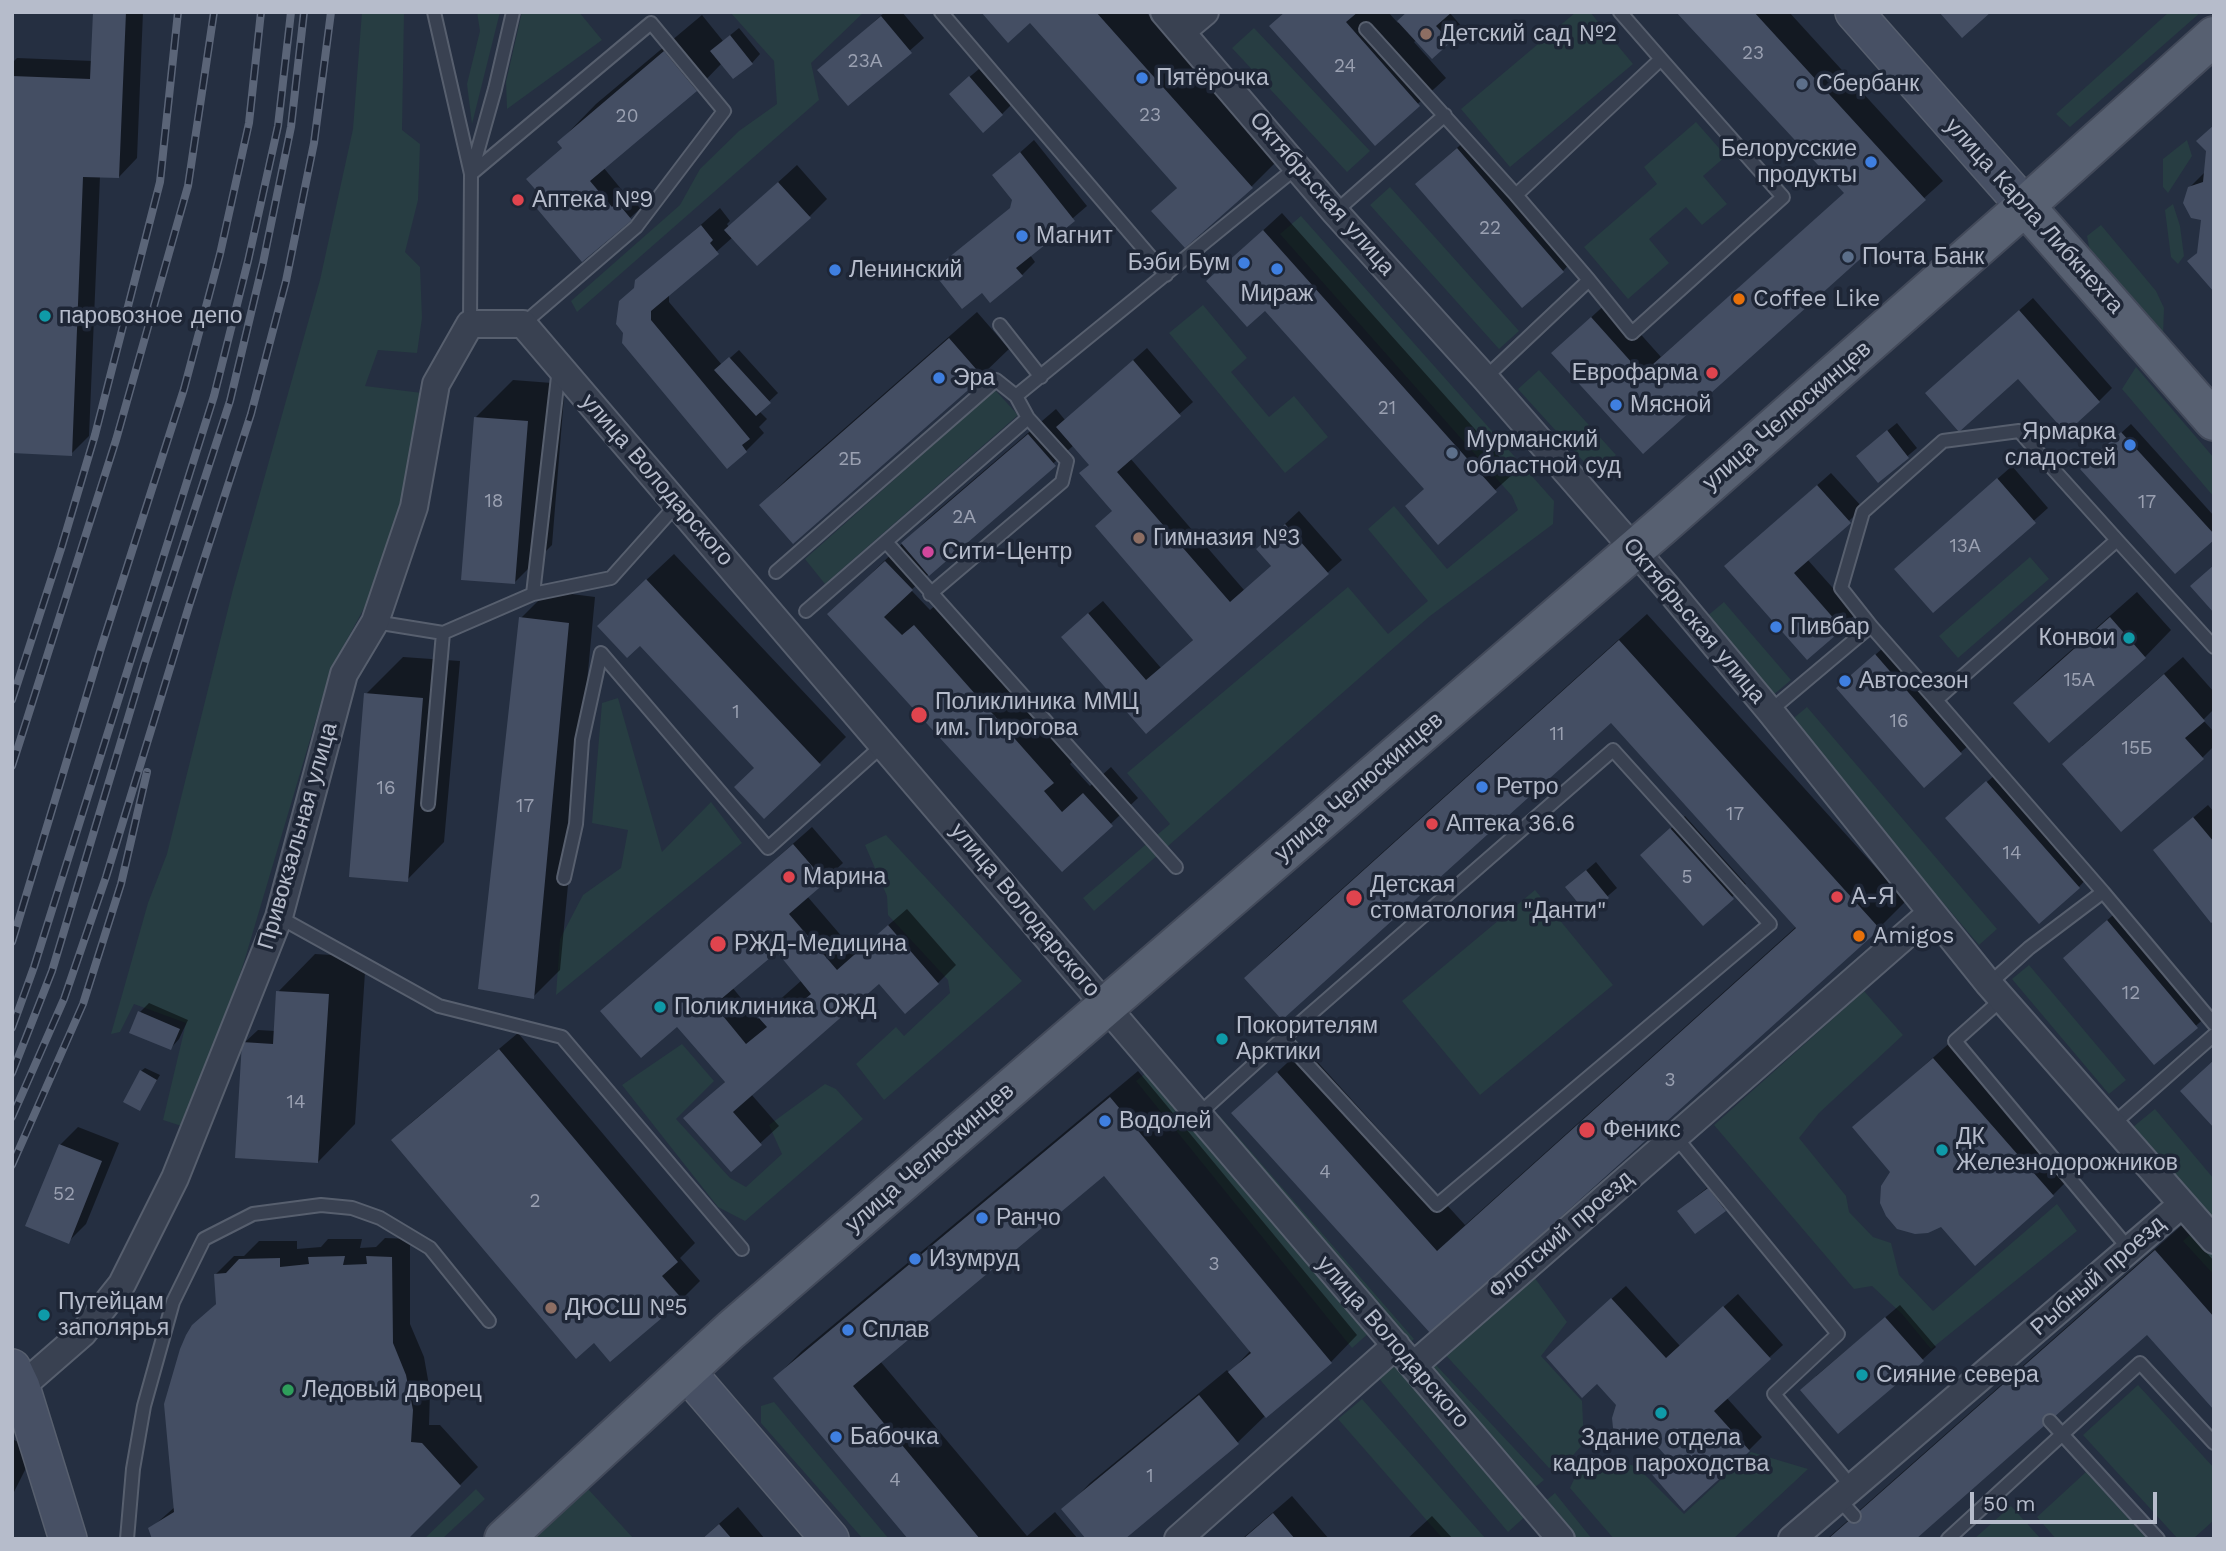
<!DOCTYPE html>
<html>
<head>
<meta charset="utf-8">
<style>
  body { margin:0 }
  #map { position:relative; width:2226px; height:1551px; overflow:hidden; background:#252f41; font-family:"Work Sans",sans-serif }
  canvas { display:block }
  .frame { position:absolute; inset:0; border:14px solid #b6bccb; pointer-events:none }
  .scale { position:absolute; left:1970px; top:1492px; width:187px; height:32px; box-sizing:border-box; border:4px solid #b6bccb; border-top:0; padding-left:9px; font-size:21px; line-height:24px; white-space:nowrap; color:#b6bccb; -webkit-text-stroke:5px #1e2636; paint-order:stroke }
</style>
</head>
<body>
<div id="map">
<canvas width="2226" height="1551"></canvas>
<div class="frame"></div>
<div class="scale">50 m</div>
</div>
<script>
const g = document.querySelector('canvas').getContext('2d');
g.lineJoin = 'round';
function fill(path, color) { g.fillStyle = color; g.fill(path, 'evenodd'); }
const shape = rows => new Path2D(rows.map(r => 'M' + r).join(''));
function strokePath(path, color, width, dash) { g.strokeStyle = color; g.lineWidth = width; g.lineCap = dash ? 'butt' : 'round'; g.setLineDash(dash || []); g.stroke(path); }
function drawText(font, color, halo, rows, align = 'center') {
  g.font = font + ' "Work Sans",sans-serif'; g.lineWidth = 7; g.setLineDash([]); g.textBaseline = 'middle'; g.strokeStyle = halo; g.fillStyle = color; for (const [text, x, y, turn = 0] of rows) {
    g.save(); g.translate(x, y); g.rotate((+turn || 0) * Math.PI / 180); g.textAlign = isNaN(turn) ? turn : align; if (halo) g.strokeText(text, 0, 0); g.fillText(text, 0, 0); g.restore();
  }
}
const green = shape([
  [362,12,404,12,402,130,420,144,418,200,405,252,420,267,422,318,417,353,378,350,365,386,422,393,402,505,369,599,331,669,244,962,188,1128,163,1120,186,1023,134,1004,120,1032,111,1034,148,903,167,854,233,589,320,280,353,129],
  [477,12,500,12,472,124,467,84,480,31],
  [522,12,579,12,602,40,507,109,506,82],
  [730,12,864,12,811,63,819,100,577,312,571,301,680,205,700,169,739,131,777,104,774,61],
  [1576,12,1590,12,1633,64,1510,167,1461,109],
  [2169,12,2201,12,2070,127,2056,114],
  [1254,28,1370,151,1347,172,1232,48],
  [1696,122,1726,156,1703,176,1727,204,1702,225,1686,207,1649,239,1669,263,1628,299,1584,247,1657,184,1644,167],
  [2187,140,2192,156,2168,193,2163,187,2163,159],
  [1390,187,1519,331,1499,349,1370,205],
  [2173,204,2180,226,2184,256,2178,264,2171,257,2165,210],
  [1301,216,1554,501,1553,524,1430,616,1094,911,1083,898,1170,824,1127,773,1348,587,1388,634,1428,601,1368,529,1394,506,1447,569,1518,510,1512,496,1280,234],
  [2101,225,2156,291,2164,308,2163,336,2091,257,2087,236],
  [1203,305,1247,358,1231,372,1269,417,1294,396,1328,437,1285,473,1169,333],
  [2136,367,2214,458,2214,497,2122,389],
  [1539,370,1616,455,1595,474,1518,389],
  [995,390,1018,415,825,584,805,559],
  [2030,557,2049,579,1958,658,1939,636],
  [1724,602,1791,680,1772,696,1706,617],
  [618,698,662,852,711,802,742,843,556,995,560,939,583,895,621,868,628,830,592,823,602,703],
  [1807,707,1997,929,1979,945,1789,722],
  [886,835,1022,981,884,1100,856,1064,896,1027,904,1036,950,993,948,980,888,915,887,896,865,845],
  [1535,890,1613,985,1480,1095,1402,1001],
  [2029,965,2126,1080,2109,1094,2012,979],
  [1864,991,1903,1035,1819,1113,1799,1138,1846,1196,1849,1212,1873,1237,1891,1243,1899,1275,1933,1311,2057,1204,2077,1231,1931,1349,1902,1314,1872,1286,1854,1289,1714,1125],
  [682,1044,714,1081,676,1119,730,1178,746,1187,782,1154,769,1125,825,1084,836,1089,863,1119,745,1221,718,1207,622,1085],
  [1152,1068,1370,1332,1352,1348,1136,1081],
  [2155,1109,2214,1179,2214,1222,2133,1127],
  [1219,1115,1414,1339,1404,1348,1213,1120],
  [2194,1231,2214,1253,2214,1275,2183,1241],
  [1531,1273,1567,1322,1541,1356,1582,1401,1584,1443,1566,1463,1549,1468,1442,1351],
  [1394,1361,1529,1513,1508,1532,1377,1376],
  [1434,1363,1544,1480,1529,1492,1421,1372],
  [2138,1385,2214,1468,2214,1520,2193,1539,2178,1539,2083,1435],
  [1362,1399,1486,1539,1443,1539,1338,1419],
  [774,1402,889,1539,863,1539,761,1423,761,1406],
  [1751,1452,1808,1469,1733,1539,1614,1539,1570,1488,1576,1475,1595,1458,1636,1466,1684,1514],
  [2086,1472,2147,1539,2056,1539,2037,1517],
  [476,1489,485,1499,442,1539,424,1539],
  [588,1489,634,1539,534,1539],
  [1555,1493,1592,1539,1570,1539,1542,1504],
  [2011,1506,2041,1539,1974,1539]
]);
const shadow = shape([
  [95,12,143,12,137,158,119,177,100,176,89,436,71,454,12,452,12,63,17,58,93,61],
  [885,12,902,12,924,38,849,104,820,70],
  [983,12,1146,12,1278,160,1251,187,1154,211,1178,187,1030,21],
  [1286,12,1388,12,1398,23,1409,12,1449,12,1463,28,1450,41,1417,40,1414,42,1446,78,1375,143],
  [1678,12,1789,12,1943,181,1643,452,1572,335,1610,300,1661,357,1846,192],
  [702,15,723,41,739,28,760,54,752,63,722,63,696,90,603,167,626,195,631,190,644,205,630,218,543,197,528,179,563,147,559,142,596,104],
  [979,69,1011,105,1002,114,960,85],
  [1034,140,1087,206,1030,255,1035,262,1022,275,982,291,934,271,1013,206,1014,200,995,175],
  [1466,140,1571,262,1563,271,1426,175],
  [797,165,827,199,809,217,733,237,669,294,669,302,722,365,739,350,778,393,759,411,767,419,759,427,764,433,746,451,624,342,637,281,720,208,730,221,727,224,729,227],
  [2205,172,2214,290,2189,261,2199,251,2202,219,2189,188],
  [1282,213,1514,473,1438,542,1425,488,1265,308,1208,281],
  [2033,298,2112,388,2099,401,2018,377,1941,380],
  [977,312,1009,349,982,375,793,541,761,505,788,478],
  [1147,348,1193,402,1130,458,1244,590,1273,566,1258,549,1299,511,1342,560,1146,731,1077,623,1103,601,1161,668,1194,639,1114,510,1090,464,1074,445,911,590,930,610,942,600,1079,755,1070,764,1090,786,1111,767,1138,798,1062,870,829,614,930,517,1056,409,1065,420],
  [513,380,565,384,552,545,514,583,476,417],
  [1897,423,1917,448,1878,481,1867,447],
  [2131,424,2214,516,2214,537,2091,460],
  [2012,466,2048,508,1933,611,1910,556],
  [1831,473,1863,508,1807,559,1856,614,1808,658,1740,553],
  [674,554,846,737,819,764,756,768,626,599],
  [548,591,595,597,560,970,533,997,521,618],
  [2137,592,2171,630,2145,657,2015,703,2042,676],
  [1647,614,1906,901,1879,928,1431,1331,1234,1113,1304,1047,1465,1225,1797,926,1612,721,1246,978,1273,951],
  [1884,647,1970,744,1924,785,1847,680],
  [403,657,460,661,444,842,407,880,366,694],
  [2183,657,2214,692,2214,709,2203,720,2214,732,2214,746,2202,758,2082,746],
  [1996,774,2087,878,2079,887,1956,809],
  [2208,805,2214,812,2214,919,2155,850],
  [1685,816,1746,884,1732,897,1656,842],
  [812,827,843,863,807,896,856,953,907,909,956,965,938,983,879,982,751,1094,779,1126,731,1170,686,1118,726,1081,677,1024,603,1011],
  [777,950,802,980,758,1019,732,987],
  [1596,862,1617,888,1588,913,1576,879],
  [2121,908,2210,1013,2155,1063,2079,945],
  [315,954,366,957,355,1124,318,1162,244,1043,258,1030,275,1031,278,992],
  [149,1003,188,1020,179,1039,171,1048,140,1012],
  [518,1033,695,1243,680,1258,700,1281,682,1299,394,1140,412,1122],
  [1952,1041,2071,1177,2053,1195,1942,1225,1892,1172,1854,1127],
  [145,1068,160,1075,140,1109,141,1071],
  [1138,1071,1357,1335,1331,1362,1266,1415,1238,1442,1122,1539,1064,1510,1090,1483,1227,1370,1229,1373,1251,1350,1104,1174,880,1361,1027,1536,1055,1512,1078,1539,910,1539,775,1378,802,1351],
  [78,1127,119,1143,86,1224,68,1242,60,1145],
  [1717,1180,1733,1201,1724,1209,1688,1203],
  [2182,1225,2214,1261,2214,1408,2147,1333,1914,1539,1827,1539],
  [385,1238,410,1239,410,1324,424,1357,430,1391,429,1425,440,1425,478,1467,406,1539,150,1529,176,1506,194,1326,218,1302,216,1274,234,1256,244,1256,259,1241,297,1241,297,1249,321,1247,328,1239,362,1239,360,1248,376,1247],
  [1626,1286,1680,1346,1738,1294,1783,1345,1726,1397,1762,1437,1749,1450,1666,1454,1562,1343],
  [1900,1305,1936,1347,1922,1360,1816,1376],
  [12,1439,35,1450,12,1496],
  [1292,1496,1329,1539,1242,1539],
  [738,1507,765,1539,702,1539],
  [1432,1516,1453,1539,1407,1539]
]);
const building = shape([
  [93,12,126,12,119,178,83,177,72,456,12,453,12,76,90,79],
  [981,12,1096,12,1253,188,1185,248,1151,211,1177,188,1030,23,1008,43],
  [1285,12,1358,12,1346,22,1420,106,1375,146,1269,26],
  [1407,12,1452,12,1436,26,1451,42,1432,59,1397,21],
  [1676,12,1754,12,1926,200,1643,454,1551,353,1591,317,1642,374,1844,193],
  [1939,12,1991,12,1962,38],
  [881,16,912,53,848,106,817,70],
  [730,35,753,64,733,79,710,51],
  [664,51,697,91,590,181,612,207,617,202,632,220,582,262,533,204,542,197,526,179,562,148,557,142],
  [969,76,1003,115,983,133,949,94],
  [2214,125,2214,292,2187,261,2197,253,2201,220,2191,218,2183,203,2188,187,2203,182,2206,151,2196,141],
  [1457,148,1564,272,1522,308,1415,184],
  [1020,152,1075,221,1016,268,1023,276,990,303,982,293,962,309,932,271,1010,208,1012,200,992,175],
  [778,182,811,218,757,266,724,230],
  [701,225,713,240,710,243,719,254,651,311,651,320,750,439,742,445,747,452,727,469,622,343,623,333,616,324,619,301,634,288,635,280],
  [1263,230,1497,492,1438,545,1405,506,1424,489,1265,311,1247,327,1206,281],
  [2019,310,2100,402,2066,433,2018,379,1959,432,1925,393],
  [949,338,983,377,793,544,759,505],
  [729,357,771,403,756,416,714,370],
  [1133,360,1181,416,1117,472,1230,602,1271,566,1256,549,1285,524,1329,574,1146,734,1061,637,1088,613,1146,680,1193,640,1095,526,1112,511,1079,473,1089,465,1056,427],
  [474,417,528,421,515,584,461,580],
  [1887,430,1909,458,1878,483,1856,456],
  [2121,432,2214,534,2214,540,2175,574,2080,469],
  [1028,434,1056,466,929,576,901,543],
  [1997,478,2036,523,1933,613,1894,569],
  [1817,485,1851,523,1794,573,1843,629,1807,660,1724,566],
  [885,561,913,590,884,617,902,635,914,625,1054,783,1044,791,1062,812,1083,793,1113,826,1062,872,827,614],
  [2214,565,2214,613,2190,586],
  [646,579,821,765,764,819,734,787,754,768,640,646,627,658,597,626],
  [519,617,569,623,534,999,478,989],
  [2110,617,2146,658,2049,743,2013,703],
  [1619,640,1880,929,1431,1334,1231,1113,1277,1072,1437,1251,1796,928,1611,723,1282,1020,1244,978],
  [1875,654,1962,754,1924,788,1836,688],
  [2164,674,2205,721,2185,738,2204,759,2121,832,2062,764],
  [364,693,423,698,408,882,349,877],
  [1986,781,2080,888,2039,924,1945,818],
  [2193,817,2214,842,2214,921,2211,923,2153,850],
  [1670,828,1734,899,1703,926,1640,855],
  [793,844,826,882,789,914,837,970,888,925,939,984,905,1014,879,984,733,1112,762,1145,731,1172,683,1118,725,1082,677,1027,641,1058,600,1011],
  [777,952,811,994,792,1010,781,998,758,1017,767,1027,746,1044,714,1005],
  [1586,870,1609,898,1588,915,1565,887],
  [2107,920,2198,1028,2154,1065,2063,958],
  [276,991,329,994,318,1163,235,1158,242,1042,273,1044],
  [138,1011,180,1029,171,1050,129,1033],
  [499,1049,678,1262,662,1276,683,1300,610,1362,594,1343,576,1359,391,1140],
  [1933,1058,2054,1196,1975,1266,1941,1227,1928,1233,1915,1234,1897,1229,1886,1216,1880,1203,1881,1186,1890,1172,1852,1127],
  [2214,1060,2214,1128,2180,1091],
  [140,1070,157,1080,140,1111,123,1102],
  [1110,1097,1332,1363,1266,1418,1228,1372,1251,1353,1104,1176,853,1386,980,1539,908,1539,773,1378],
  [59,1144,102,1161,69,1244,25,1226],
  [1708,1188,1726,1211,1695,1234,1677,1211],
  [2155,1250,2214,1317,2214,1410,2147,1335,1916,1539,1828,1539],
  [345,1256,343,1265,367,1264,366,1256,392,1257,393,1343,406,1375,413,1410,411,1442,422,1443,461,1486,408,1539,152,1539,148,1528,174,1512,164,1404,180,1349,186,1335,192,1325,216,1304,214,1274,226,1273,239,1259,280,1258,280,1267,309,1264,308,1257],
  [1611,1298,1666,1358,1723,1306,1771,1359,1714,1411,1750,1451,1684,1511,1648,1470,1665,1455,1648,1436,1632,1439,1620,1436,1613,1428,1612,1418,1616,1405,1597,1384,1582,1398,1546,1357],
  [1885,1317,1924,1361,1838,1434,1800,1390],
  [1199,1395,1239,1444,1125,1539,1086,1539,1061,1509],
  [1273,1513,1295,1539,1243,1539],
  [719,1524,732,1539,702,1539]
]);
const lane = shape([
  [434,12,471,174,651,23,724,111,636,227,523,324],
  [941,12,1166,275],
  [1366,29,1516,195],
  [1335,212,1445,115],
  [1589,280,1632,333,1783,197,1661,59],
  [470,324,471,174,495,89,513,12],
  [1000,325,1041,377],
  [1485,378,1589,280,1516,195,1661,59,1620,12],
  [1016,396,1297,167],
  [2117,540,2214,647],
  [887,543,1176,867],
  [776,572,996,380,1016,396,1028,418,806,611],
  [533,594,559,368],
  [930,594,1062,482,1067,461,1028,418],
  [375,622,443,633],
  [1871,626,1936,700],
  [1770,711,1871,626,1841,588,1863,512,1943,441,2019,431,2117,540,1936,700,2103,892,2029,948,1989,984],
  [428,804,443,633,533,594,611,578,678,503],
  [564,878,576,824,582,740,601,653,768,848,884,744],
  [2103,892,2214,1024],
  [279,917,439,1006,562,1037,742,1249],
  [2002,999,1955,1041,2129,1249],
  [1199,1114,1283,1038,1613,750,1770,924,1437,1205,1283,1038],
  [2112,1125,2214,1035],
  [1675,1136,1838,1334,1774,1394,1852,1487],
  [1996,1363,2010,1378],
  [2050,1421,2158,1539],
  [1838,1498,1854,1516],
  [127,1539,133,1469,144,1406,173,1302,204,1239,253,1214,321,1205,352,1208,380,1218,430,1248,489,1321],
  [1948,1539,2140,1363,2214,1443]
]);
const street = shape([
  [1164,12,1335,212,1485,378,1666,586,1770,711,1989,984,2214,1240],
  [1181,32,1205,12],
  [1414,1365,1931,913],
  [21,1387,83,1333,122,1284,175,1178,279,917,344,674,375,622,414,507,436,384,470,324,523,324,1561,1539],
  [1178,1539,1396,1345],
  [1792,1539,2181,1205]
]);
const secondary = shape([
  [1854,12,2025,206],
  [12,1368,21,1387,68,1539],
  [686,1371,830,1539]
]);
const primary = shape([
  [2025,206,2214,421],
  [504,1539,731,1330,1664,524,2025,206,2214,36]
]);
const rail = shape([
  [12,700,61,549,95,435,160,182,178,12],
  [12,766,116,440,188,186,214,12],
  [12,942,101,648,184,389,220,254,249,123,261,12],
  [12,1028,34,967,214,396,248,261,278,126,291,12],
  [12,1073,52,971,144,665,230,401,263,263,291,127,304,12],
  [12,1117,64,999,106,877,189,606,251,414,286,281,314,143,331,12],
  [12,1165,83,1004,121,884,147,772]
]);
const markers = [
  [1426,34,7,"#8d6e63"],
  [1142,78,7,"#3f7fe0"],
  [1802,84,7,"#5c6f8a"],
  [1871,162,7,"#3f7fe0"],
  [518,200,7,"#e0444e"],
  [1022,236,7,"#3f7fe0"],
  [1848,257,7,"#5c6f8a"],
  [1244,263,7,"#3f7fe0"],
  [1277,269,7,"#3f7fe0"],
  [835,270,7,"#3f7fe0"],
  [1739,299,7,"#e8710a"],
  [45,316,7,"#0f9aa8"],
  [1712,373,7,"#e0444e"],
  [939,378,7,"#3f7fe0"],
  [1616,405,7,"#3f7fe0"],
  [2130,445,7,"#3f7fe0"],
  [1452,453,7,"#5c6f8a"],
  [1139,538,7,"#8d6e63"],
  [928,552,7,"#d1479c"],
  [1776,627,7,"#3f7fe0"],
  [2129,638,7,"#0f9aa8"],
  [1845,681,7,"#3f7fe0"],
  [919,715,9,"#e0444e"],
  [1482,787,7,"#3f7fe0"],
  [1432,824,7,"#e0444e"],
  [789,877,7,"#e0444e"],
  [1837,897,7,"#e0444e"],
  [1354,898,9,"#e0444e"],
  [1859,936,7,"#e8710a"],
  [718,944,9,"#e0444e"],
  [660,1007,7,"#0f9aa8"],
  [1222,1039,7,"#0f9aa8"],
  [1105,1121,7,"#3f7fe0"],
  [1587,1130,9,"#e0444e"],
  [1942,1150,7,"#0f9aa8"],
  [982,1218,7,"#3f7fe0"],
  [915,1259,7,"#3f7fe0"],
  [551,1308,7,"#8d6e63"],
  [44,1315,7,"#0f9aa8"],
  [848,1330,7,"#3f7fe0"],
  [1862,1375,7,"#0f9aa8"],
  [288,1390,7,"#2e9e5b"],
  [1661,1413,7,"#0f9aa8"],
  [836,1437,7,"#3f7fe0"]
];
const numberNames = [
  ["23",1753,53],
  ["23А",865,61],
  ["24",1345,66],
  ["23",1150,115],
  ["20",627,116],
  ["22",1490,228],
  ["21",1387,408],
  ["2Б",850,459],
  ["18",494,501],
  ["17",2147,502],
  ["2А",964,517],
  ["13А",1965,546],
  ["15А",2079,680],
  ["1",736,712],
  ["16",1899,721],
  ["11",1557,734],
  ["15Б",2137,748],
  ["16",386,788],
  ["17",525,806],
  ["17",1735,814],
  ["14",2012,853],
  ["5",1687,877],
  ["12",2131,993],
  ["3",1670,1080],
  ["14",296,1102],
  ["4",1325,1172],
  ["52",64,1194],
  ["2",535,1201],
  ["3",1214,1264],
  ["1",1150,1476],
  ["4",895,1480]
];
const poiNames = [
  ["Детский сад №2",1440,34],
  ["Пятёрочка",1156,78],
  ["Сбербанк",1816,84],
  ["Белорусские",1857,149,"right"],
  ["продукты",1857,175,"right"],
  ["Аптека №9",532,200],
  ["Магнит",1036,236],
  ["Почта Банк",1862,257],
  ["Бэби Бум",1230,263,"right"],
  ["Ленинский",849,270],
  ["Мираж",1277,294,"center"],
  ["Coffee Like",1753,299],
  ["паровозное депо",59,316],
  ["Еврофарма",1698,373,"right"],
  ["Эра",953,378],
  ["Мясной",1630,405],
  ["Ярмарка",2116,432,"right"],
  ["сладостей",2116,458,"right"],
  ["Мурманский",1466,440],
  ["областной суд",1466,466],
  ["Гимназия №3",1153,538],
  ["Сити-Центр",942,552],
  ["Пивбар",1790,627],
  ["Конвои",2115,638,"right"],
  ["Автосезон",1859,681],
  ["Поликлиника ММЦ",935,702],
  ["им. Пирогова",935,728],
  ["Ретро",1496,787],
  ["Аптека 36.6",1446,824],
  ["Марина",803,877],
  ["Детская",1370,885],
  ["стоматология \"Данти\"",1370,911],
  ["А-Я",1851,897],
  ["Amigos",1873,936],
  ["РЖД-Медицина",734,944],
  ["Поликлиника ОЖД",674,1007],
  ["Покорителям",1236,1026],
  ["Арктики",1236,1052],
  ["Водолей",1119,1121],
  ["Феникс",1603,1130],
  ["ДК",1956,1137],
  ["Железнодорожников",1956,1163],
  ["Ранчо",996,1218],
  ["Изумруд",929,1259],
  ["Путейцам",58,1302],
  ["заполярья",58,1328],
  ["ДЮСШ №5",565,1308],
  ["Сплав",862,1330],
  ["Сияние севера",1876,1375],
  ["Ледовый дворец",302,1390],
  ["Бабочка",850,1437],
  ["Здание отдела",1661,1438,"center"],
  ["кадров пароходства",1661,1464,"center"]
];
const streetNames = [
  ["Октябрьская улица",1322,194,49],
  ["улица Карла Либкнехта",2034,216,48],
  ["улица Челюскинцев",1787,416,-41],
  ["улица Володарского",657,480,49],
  ["Октябрьская улица",1694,621,50],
  ["улица Челюскинцев",1359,787,-41],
  ["Привокзальная улица",298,836,-74],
  ["улица Володарского",1025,910,50],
  ["улица Челюскинцев",930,1158,-41],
  ["Флотский проезд",1561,1235,-41],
  ["Рыбный проезд",2098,1276,-41],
  ["улица Володарского",1393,1342,49]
];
fill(green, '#273d42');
fill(shadow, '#0007');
fill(building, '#444e63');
strokePath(lane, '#575f6e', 16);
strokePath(street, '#575f6e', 30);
strokePath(secondary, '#575f6e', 40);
strokePath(primary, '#434a5a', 42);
strokePath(lane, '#394151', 12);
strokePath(street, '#394151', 26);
strokePath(secondary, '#475064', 37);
strokePath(primary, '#576071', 38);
strokePath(rail, '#5b6578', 8);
strokePath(rail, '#1e2636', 5, [16]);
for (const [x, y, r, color] of markers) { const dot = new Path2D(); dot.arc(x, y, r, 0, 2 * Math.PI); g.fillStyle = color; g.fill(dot); strokePath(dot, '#1e2636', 2.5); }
drawText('19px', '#9aa0b1', null, numberNames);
drawText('23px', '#b6bccb', '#1e2636', poiNames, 'left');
drawText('23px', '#b6bccb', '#1e2636', streetNames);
</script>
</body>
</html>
